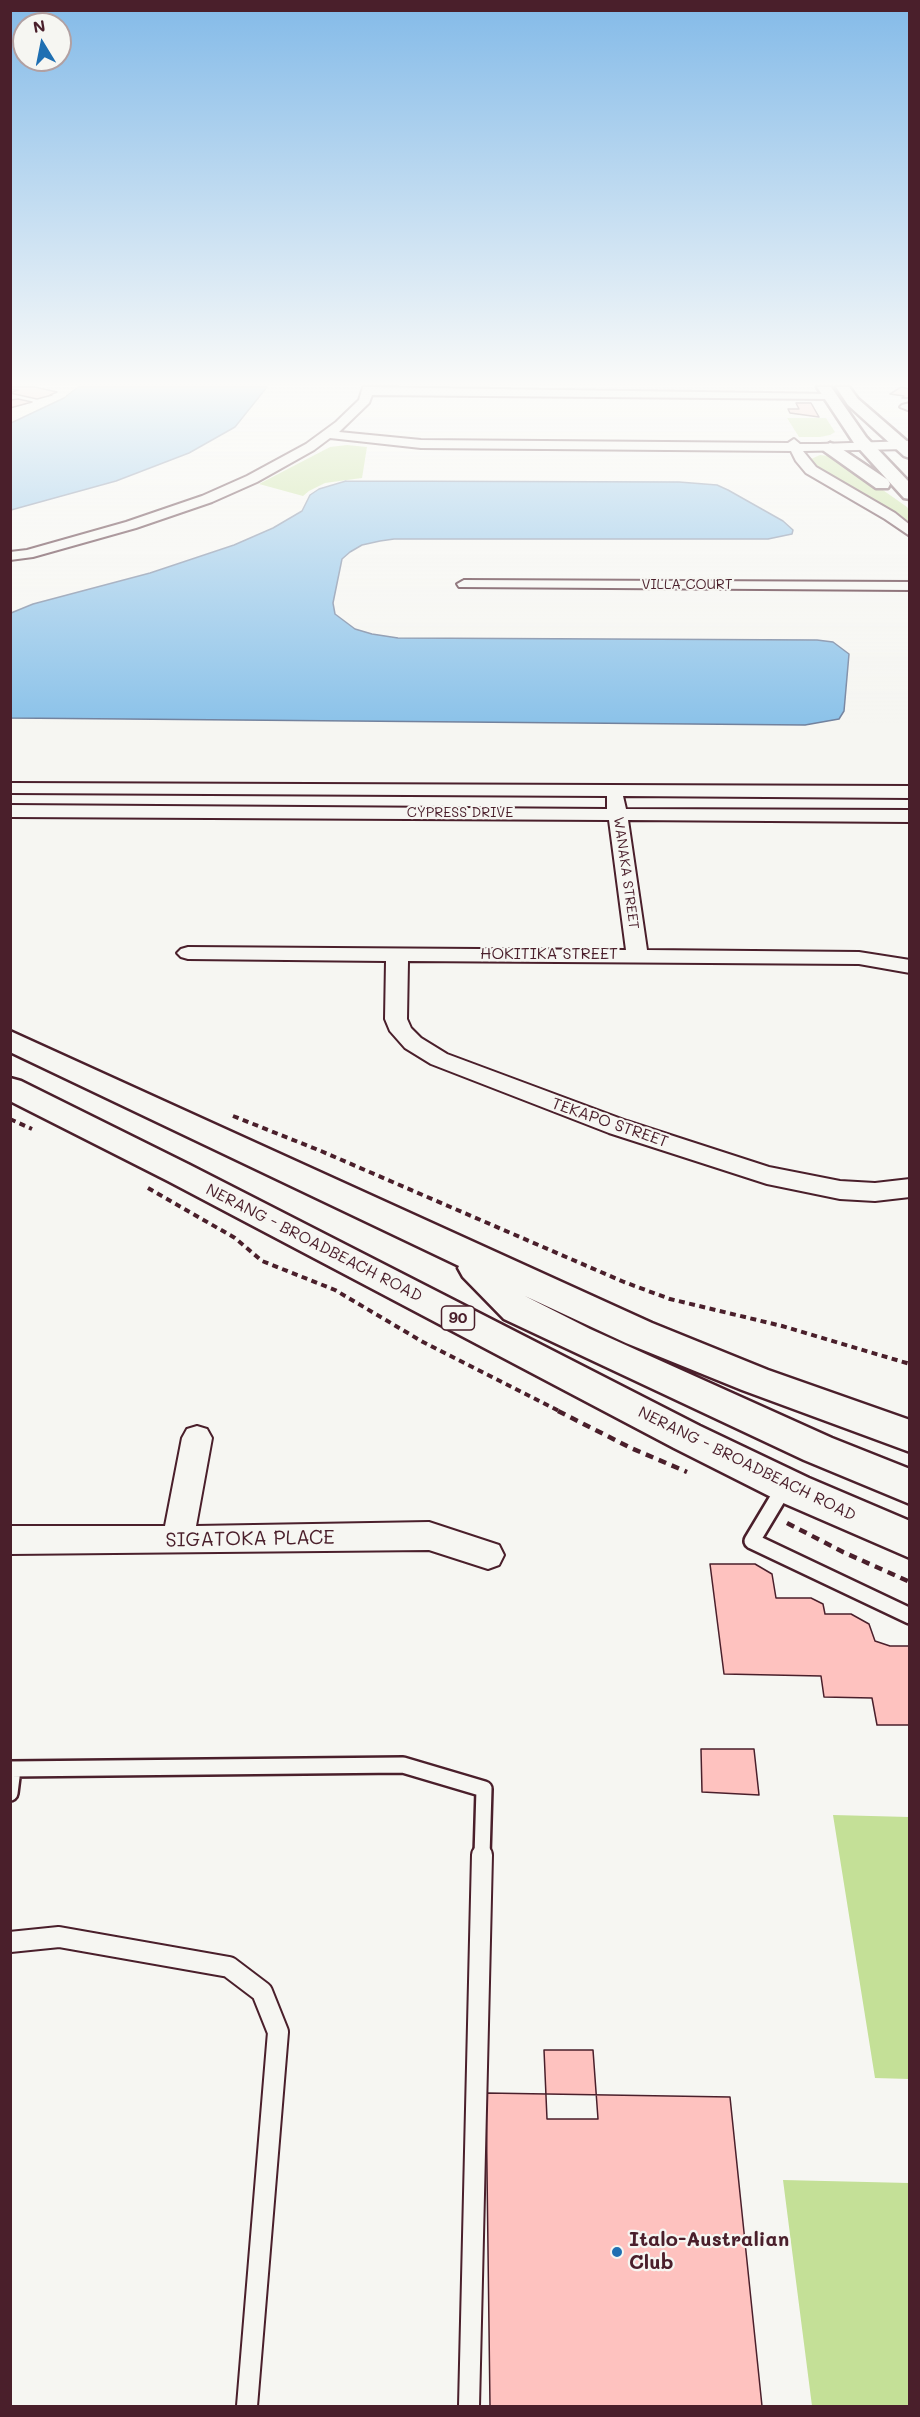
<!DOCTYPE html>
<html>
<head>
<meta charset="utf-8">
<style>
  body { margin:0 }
  #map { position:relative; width:920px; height:2417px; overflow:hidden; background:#f6f6f2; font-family:Mali,sans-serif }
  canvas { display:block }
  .frame { position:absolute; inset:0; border:12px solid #4a1f2b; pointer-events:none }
  .north { position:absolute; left:12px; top:12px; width:60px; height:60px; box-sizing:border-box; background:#f6f6f2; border:2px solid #b1a0a2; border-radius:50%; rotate:350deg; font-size:16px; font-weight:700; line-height:24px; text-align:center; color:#4a1f2b }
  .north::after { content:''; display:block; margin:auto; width:21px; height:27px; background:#1f6fb2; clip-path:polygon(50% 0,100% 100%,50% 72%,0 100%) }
</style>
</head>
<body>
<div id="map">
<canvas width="920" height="2417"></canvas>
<div class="frame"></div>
<div class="north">N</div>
</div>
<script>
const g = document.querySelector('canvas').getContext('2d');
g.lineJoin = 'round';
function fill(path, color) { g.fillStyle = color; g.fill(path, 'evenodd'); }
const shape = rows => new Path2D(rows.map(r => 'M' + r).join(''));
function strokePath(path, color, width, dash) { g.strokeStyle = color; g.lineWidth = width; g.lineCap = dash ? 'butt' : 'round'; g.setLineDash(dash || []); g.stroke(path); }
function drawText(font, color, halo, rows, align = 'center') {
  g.font = font + ' Mali,sans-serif'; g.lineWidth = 4.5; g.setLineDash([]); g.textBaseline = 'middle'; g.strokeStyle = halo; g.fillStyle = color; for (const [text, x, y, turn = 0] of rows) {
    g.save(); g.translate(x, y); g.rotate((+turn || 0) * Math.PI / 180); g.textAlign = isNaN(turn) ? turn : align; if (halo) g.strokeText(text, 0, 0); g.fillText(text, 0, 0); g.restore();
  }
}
const green = shape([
  [787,418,826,418,835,432,830,435,820,437,799,437],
  [347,445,367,447,362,478,325,483,309,491,303,496,259,484,330,447],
  [820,455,836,457,907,507,909,510,909,526,848,485,818,468,811,459],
  [833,1815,909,1817,909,2079,875,2078],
  [783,2180,909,2183,909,2406,812,2406]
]);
const water = shape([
  [78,387,267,387,235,427,189,453,116,481,11,510,11,423,64,398,78,387],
  [346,481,679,482,717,485,728,490,783,521,793,530,792,534,768,539,394,539,380,541,362,545,350,552,342,559,333,603,335,614,355,629,372,634,398,638,817,640,833,642,849,654,844,711,839,719,805,725,11,718,11,613,33,604,150,573,234,545,273,528,302,511,310,495,319,489,346,481]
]);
const building = shape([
  [10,387,35,387,57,392,50,395,52,395,37,399,10,393,18,390,10,389,10,387],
  [901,387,910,389,910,398,902,398,904,396,890,394,901,387],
  [18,399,32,402,10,408,10,400,18,399],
  [796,403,811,403,819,417,790,413,788,409,799,409,796,403],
  [710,1564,755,1564,772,1574,776,1598,811,1598,823,1604,825,1614,851,1614,869,1624,875,1641,890,1646,910,1646,910,1725,877,1725,872,1698,824,1697,821,1676,724,1674,710,1564],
  [701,1749,754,1749,759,1795,702,1792,701,1749],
  [544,2050,593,2050,598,2119,547,2119,544,2050],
  [486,2093,730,2097,762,2406,490,2406,486,2093]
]);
const pathFar1 = shape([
  [233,1116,321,1151,624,1282,670,1299,782,1326,910,1364],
  [10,1119,32,1129],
  [148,1188,235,1238,262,1261,335,1290,423,1342,561,1412]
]);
const path = shape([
  [558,1411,631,1448,687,1472],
  [787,1523,843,1552,910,1582]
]);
const serviceFar1 = shape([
  [785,1486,752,1541,910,1616],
  [10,1769,403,1765,484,1789,482,1856],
  [10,1793,13,1769]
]);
const service = shape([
  [10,1942,59,1937,229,1967,262,1992,278,2032,247,2406],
  [469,2406,482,1855]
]);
const minor = shape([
  [363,387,833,394,833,398,829,399,372,395,369,403,339,432,421,440,788,443,794,439,800,444,820,444,910,441,910,449,803,451,816,467,895,513,910,525,910,536,885,519,806,473,796,461,791,451,421,448,330,438,314,450,257,482,212,502,136,528,33,557,10,560,10,552,27,550,126,522,202,496,247,476,306,444,336,422,359,400,363,387],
  [910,403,910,411,900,407,902,405,910,403],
  [464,580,910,582,910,590,459,587,457,584,464,580],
  [10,783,910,786,910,798,623,796,626,809,910,810,910,822,628,820,647,950,859,952,910,960,910,973,859,964,408,961,407,1019,411,1028,421,1038,447,1054,627,1121,769,1167,840,1181,875,1183,910,1179,910,1197,875,1201,840,1199,767,1184,609,1133,431,1064,405,1048,390,1031,385,1019,386,961,188,959,181,957,177,953,181,949,188,947,626,950,609,820,10,817,10,805,607,809,607,796,10,793,10,783],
  [197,1426,207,1429,212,1438,196,1526,429,1522,499,1545,504,1555,499,1565,488,1569,429,1550,10,1554,10,1526,165,1526,182,1438,187,1429,197,1426]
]);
const primary = shape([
  [817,387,831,387,866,437,910,483,910,499,904,498,854,443,817,387],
  [836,387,849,387,858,399,910,444,910,458,904,456,848,405,836,387],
  [830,443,836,445,888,480,890,484,888,488,876,488,824,451,822,448,830,443],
  [10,1031,652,1323,768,1370,910,1420,910,1452,742,1390,626,1343,525,1296,590,1329,832,1438,910,1469,910,1504,804,1460,504,1319,463,1277,458,1268,459,1266,10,1052,10,1031],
  [10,1078,21,1081,190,1165,700,1426,809,1478,910,1521,910,1558,781,1502,674,1448,168,1181,10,1101,10,1078]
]);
const markers = [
  [617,2252,6,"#1f6fb2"]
];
const farStreetnames = [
  ["VILLA COURT",687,585],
  ["CYPRESS DRIVE",460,813],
  ["WANAKA STREET",626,873,82]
];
const shields = [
  [458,1318,33]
];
const shieldNames = [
  ["90",458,1318]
];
const streetNames = [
  ["HOKITIKA STREET",549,954],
  ["TEKAPO STREET",610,1123,19],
  ["NERANG - BROADBEACH ROAD",314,1243,27],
  ["NERANG - BROADBEACH ROAD",747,1464,26]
];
const nearStreetnames = [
  ["SIGATOKA PLACE",250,1539,-1]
];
const nearPoinames = [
  ["Italo-Australian",629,2240],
  ["Club",629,2263]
];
fill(green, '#c4e097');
fill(water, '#8bc2e9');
strokePath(water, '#71819d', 1.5);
fill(building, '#fec2bf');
strokePath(building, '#4a1f2b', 1.5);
strokePath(serviceFar1, '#4a1f2b', 20);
strokePath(service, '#4a1f2b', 24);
strokePath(minor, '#4a1f2b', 4);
strokePath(primary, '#4a1f2b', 5);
strokePath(pathFar1, '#4a1f2b', 4, [6, 4.5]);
strokePath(path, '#4a1f2b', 4.5, [8, 6]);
strokePath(serviceFar1, '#f6f6f2', 15);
strokePath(service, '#f6f6f2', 20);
fill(minor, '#f6f6f2');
fill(primary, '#f6f6f2');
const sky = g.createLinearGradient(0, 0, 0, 725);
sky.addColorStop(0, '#83bae8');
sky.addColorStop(0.53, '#fbfbf9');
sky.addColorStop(1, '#fbfbf900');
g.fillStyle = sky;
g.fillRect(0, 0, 920, 725);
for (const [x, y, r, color] of markers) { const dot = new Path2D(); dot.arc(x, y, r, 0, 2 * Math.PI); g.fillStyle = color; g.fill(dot); strokePath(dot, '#f6f6f2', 2); }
drawText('14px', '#4a1f2b', '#f6f6f2', farStreetnames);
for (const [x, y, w] of shields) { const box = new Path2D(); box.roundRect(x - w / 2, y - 12, w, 24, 4.5); g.fillStyle = '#f6f6f2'; g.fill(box); strokePath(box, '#4a1f2b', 1.5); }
drawText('bold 15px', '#4a1f2b', null, shieldNames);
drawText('16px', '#4a1f2b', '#f6f6f2', streetNames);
drawText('20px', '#4a1f2b', '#f6f6f2', nearStreetnames);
drawText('bold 20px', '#4a1f2b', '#f6f6f2', nearPoinames, 'left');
</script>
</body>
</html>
